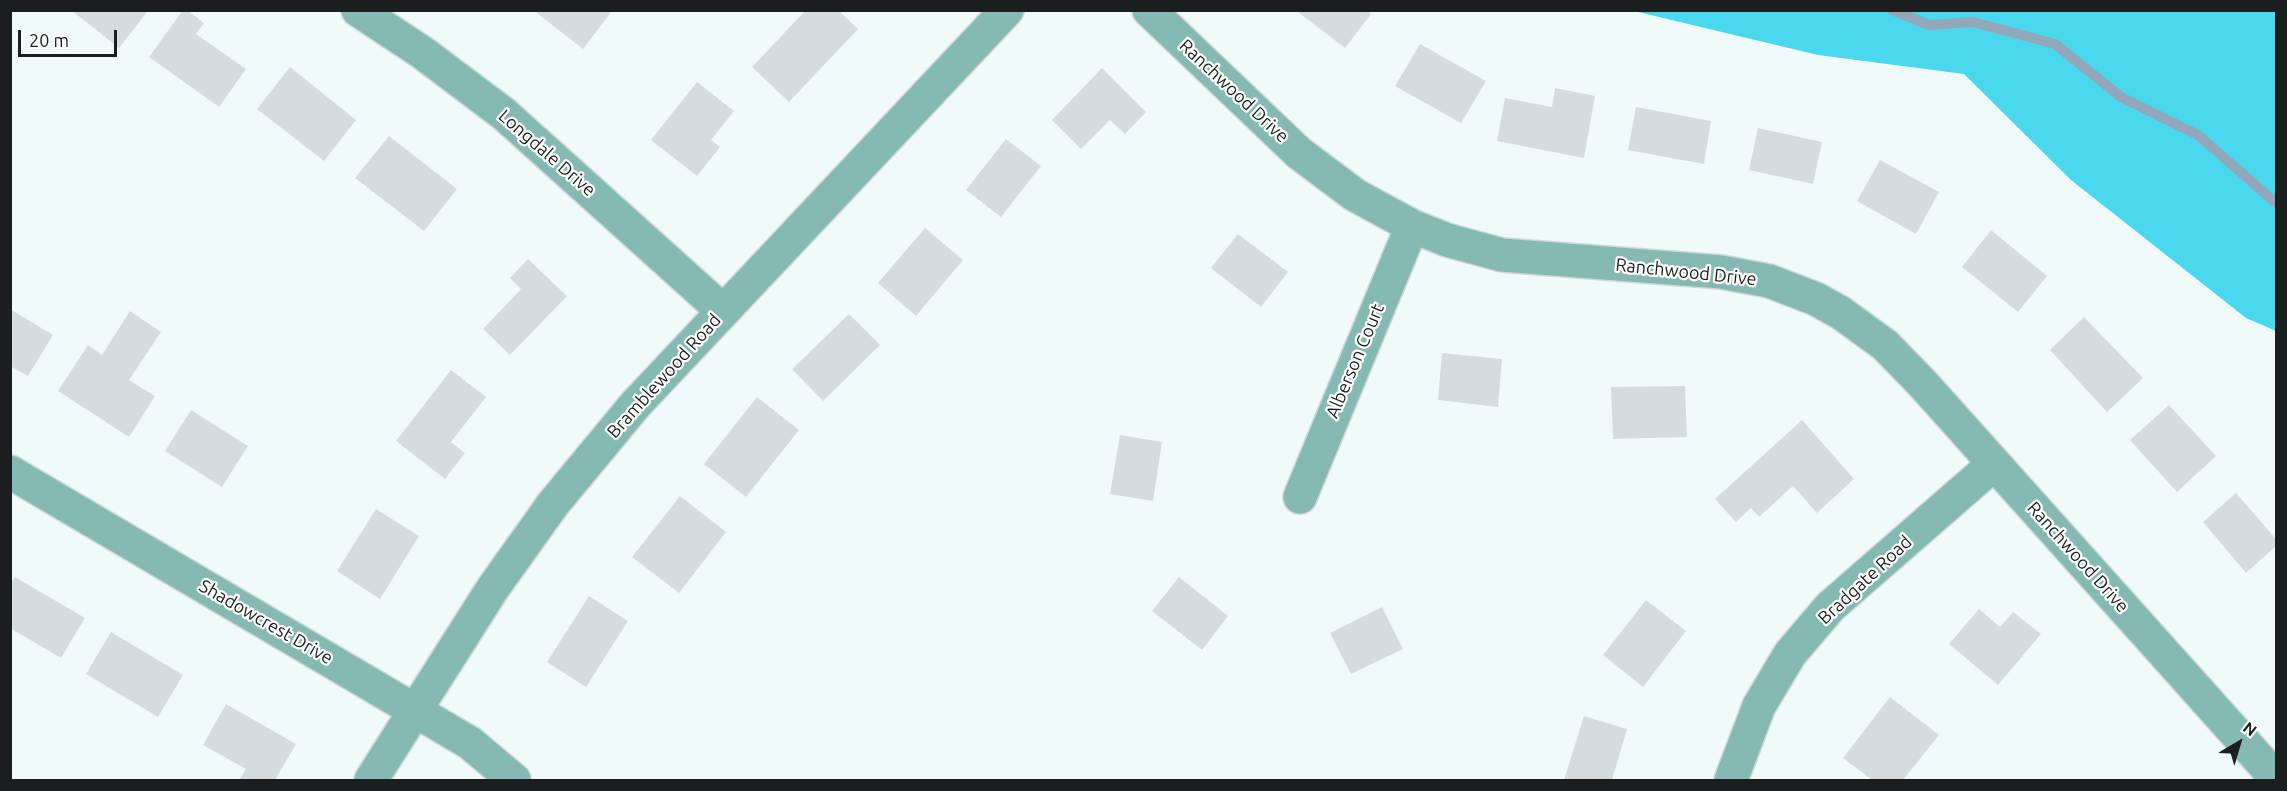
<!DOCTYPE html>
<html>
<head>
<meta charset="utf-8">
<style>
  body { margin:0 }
  #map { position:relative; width:2287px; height:791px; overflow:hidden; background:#f1fafb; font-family:Ubuntu,sans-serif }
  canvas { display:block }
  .frame { position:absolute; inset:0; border:12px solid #1b1e1e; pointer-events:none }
  .north { position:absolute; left:2209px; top:713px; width:60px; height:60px; -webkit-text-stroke:4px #fff; paint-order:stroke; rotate:38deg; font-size:16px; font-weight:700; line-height:24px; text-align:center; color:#1b1e1e }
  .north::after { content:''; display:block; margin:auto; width:21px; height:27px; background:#1b1e1e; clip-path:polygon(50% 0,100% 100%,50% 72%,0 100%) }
  .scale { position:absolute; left:18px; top:30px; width:99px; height:27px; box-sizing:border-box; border:3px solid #1b1e1e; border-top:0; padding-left:8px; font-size:18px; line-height:21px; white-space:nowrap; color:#1b1e1e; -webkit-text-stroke:4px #fff; paint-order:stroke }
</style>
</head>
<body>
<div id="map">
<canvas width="2287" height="791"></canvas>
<div class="frame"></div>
<div class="north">N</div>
<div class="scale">20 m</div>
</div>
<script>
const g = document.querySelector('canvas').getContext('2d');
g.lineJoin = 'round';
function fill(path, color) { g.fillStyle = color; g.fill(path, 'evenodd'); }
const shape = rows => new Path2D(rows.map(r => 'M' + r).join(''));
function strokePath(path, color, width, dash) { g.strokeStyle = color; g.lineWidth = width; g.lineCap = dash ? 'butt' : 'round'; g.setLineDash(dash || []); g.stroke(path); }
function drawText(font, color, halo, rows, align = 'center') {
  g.font = font + ' Ubuntu,sans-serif'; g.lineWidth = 4.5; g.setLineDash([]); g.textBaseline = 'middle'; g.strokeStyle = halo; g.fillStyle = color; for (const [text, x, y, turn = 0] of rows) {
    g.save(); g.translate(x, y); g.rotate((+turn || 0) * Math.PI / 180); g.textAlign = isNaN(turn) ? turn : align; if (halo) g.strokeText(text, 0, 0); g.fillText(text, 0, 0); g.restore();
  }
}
const forest = shape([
  [1634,11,2276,11,2276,331,2246,318,2071,180,1964,74,1818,55]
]);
const stream = shape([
  [1892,10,1929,25,1973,22,2055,44,2121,97,2198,135,2276,203]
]);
const building = shape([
  [71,10,145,10,147,12,119,48],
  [183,10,187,10,204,23,196,34,246,69,219,107,149,57],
  [533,10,611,10,612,11,583,49],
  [806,10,838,10,858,29,789,102,752,67],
  [1299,10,1367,10,1371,14,1345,48,1298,12],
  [1420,44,1486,81,1461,123,1395,86],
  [290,67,356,120,324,161,257,109],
  [1102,68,1146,112,1125,134,1110,120,1081,149,1052,120],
  [697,82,734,111,711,140,720,147,697,176,651,140],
  [1555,88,1595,96,1584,158,1497,141,1505,98,1552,107],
  [1636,107,1711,121,1704,164,1628,150],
  [1758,128,1822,142,1813,184,1749,170],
  [389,136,457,189,424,231,355,178],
  [1006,139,1041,166,1001,217,966,190],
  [1880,160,1939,192,1916,234,1857,201],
  [925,228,963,260,916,316,878,283],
  [1991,230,2047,276,2018,312,1962,267],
  [1238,234,1288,272,1261,307,1211,268],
  [528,259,567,296,510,355,483,329,521,289,510,278],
  [10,309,53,335,28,376,10,366],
  [130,311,161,332,129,380,155,396,129,437,58,391,88,345,102,355],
  [849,314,880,345,823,401,792,369],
  [2084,317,2143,378,2107,412,2050,350],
  [1442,353,1502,359,1498,407,1438,400],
  [451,370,486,397,451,442,465,453,445,479,396,441],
  [1685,386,1687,437,1613,439,1611,387],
  [757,397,799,430,746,497,704,464],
  [2169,405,2216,456,2177,492,2130,440],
  [191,410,248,446,222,487,165,451],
  [1802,420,1854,479,1817,513,1793,486,1759,517,1751,508,1736,522,1715,499],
  [1120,435,1162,442,1153,501,1110,494],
  [2236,493,2276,539,2276,546,2246,573,2203,522],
  [680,496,726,532,679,593,632,557],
  [376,509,419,536,380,599,337,571],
  [15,577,85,618,61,658,10,628,10,584],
  [1179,577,1228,616,1202,650,1152,611],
  [589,596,628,621,586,687,547,662],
  [1646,600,1686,631,1643,687,1603,655],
  [1382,607,1403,649,1351,674,1330,633],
  [1979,609,2000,627,2013,612,2041,634,1998,685,1949,644],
  [111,632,183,675,158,717,86,674],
  [1890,697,1939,735,1903,780,1872,780,1843,758],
  [226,704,296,744,275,780,239,780,246,769,203,745],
  [1584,716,1627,729,1612,780,1564,780]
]);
const minor = shape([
  [358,10,423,53,504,114,723,311],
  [1149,10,1299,153,1355,195,1412,226,1447,240,1502,255,1721,272,1769,281,1816,299,1841,313,1885,345,1923,384,2276,778],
  [10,472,470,743,514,780],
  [1300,497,1412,226],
  [371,780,493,588,553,504,635,405,1007,10],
  [1731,780,1759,706,1790,654,1830,607,1994,464]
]);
const streetNames = [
  ["Ranchwood Drive",1234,91,43],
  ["Longdale Drive",547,153,41],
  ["Ranchwood Drive",1686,272,6],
  ["Alberson Court",1355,361,-67],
  ["Bramblewood Road",664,376,-48],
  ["Ranchwood Drive",2078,557,48],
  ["Bradgate Road",1865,580,-43],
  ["Shadowcrest Drive",266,622,30]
];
fill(forest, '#49d8ed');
strokePath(stream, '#93a7bb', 10);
fill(building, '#d5dce0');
strokePath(minor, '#cfd7d8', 36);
strokePath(minor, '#85b9b4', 33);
drawText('18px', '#1b1e1e', '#fff', streetNames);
</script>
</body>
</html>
